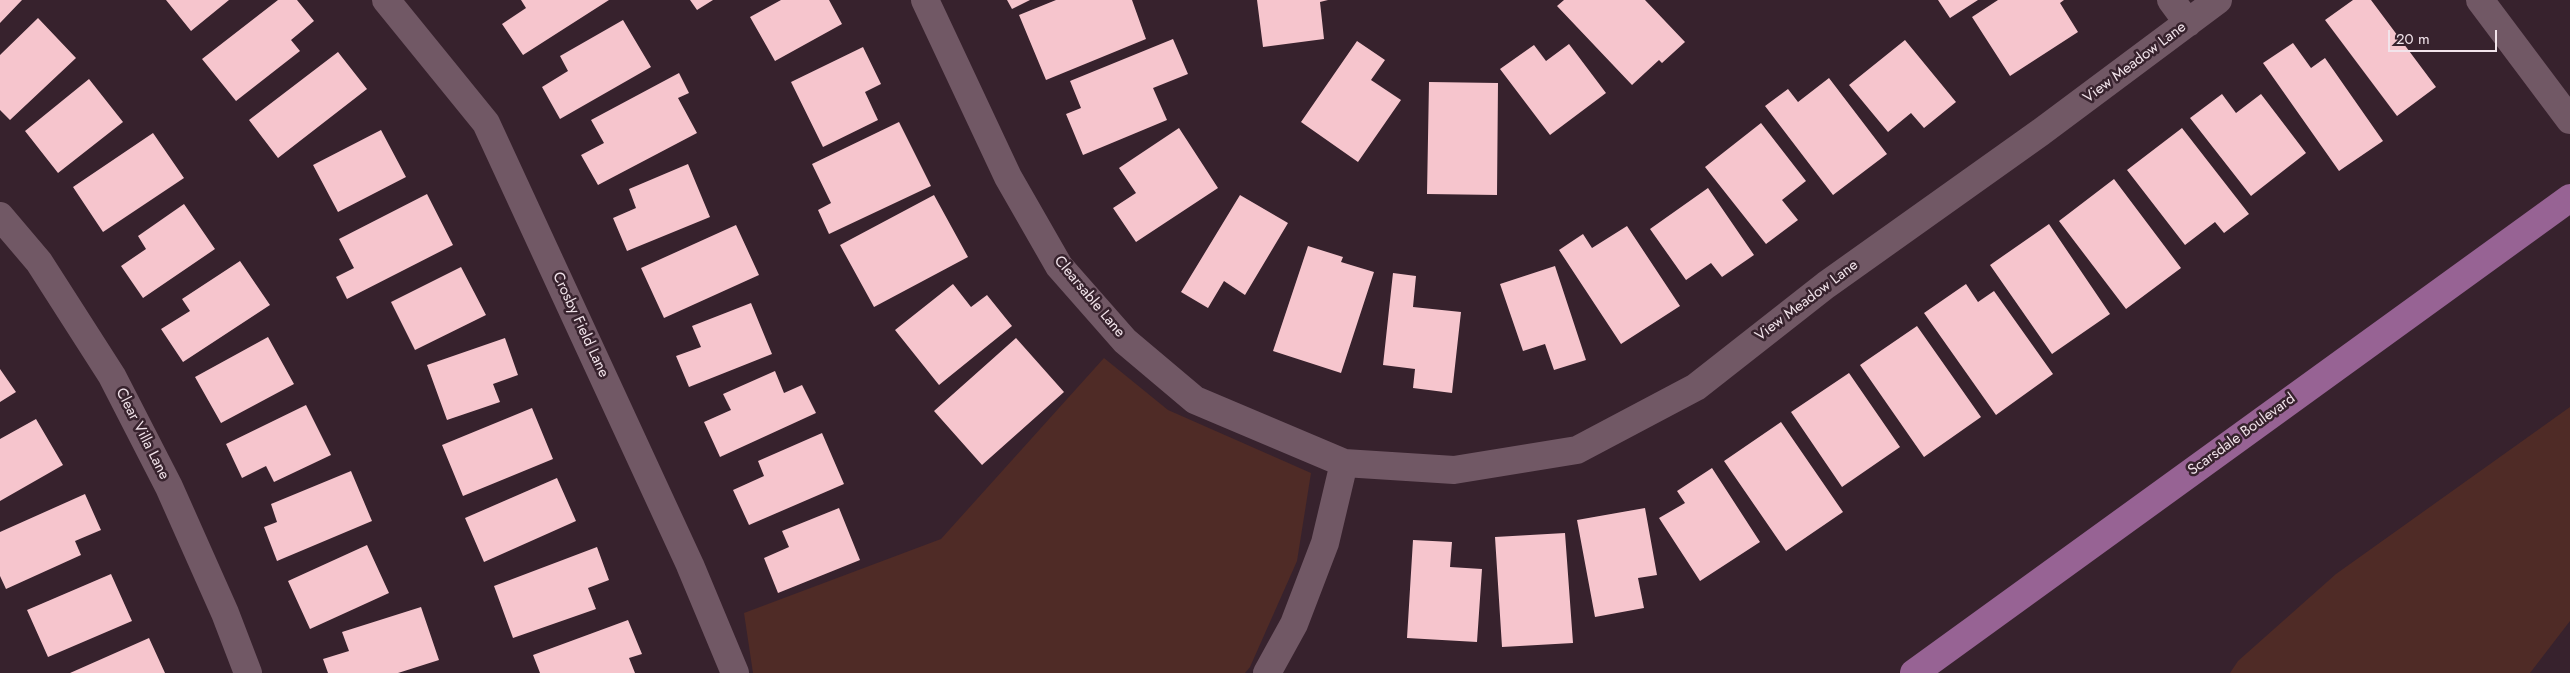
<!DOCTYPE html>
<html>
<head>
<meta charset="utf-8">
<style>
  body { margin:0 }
  #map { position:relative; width:2570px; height:673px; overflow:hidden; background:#37222d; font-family:Jost,sans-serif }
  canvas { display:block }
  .scale { position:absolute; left:2388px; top:30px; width:109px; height:22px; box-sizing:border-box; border:2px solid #f2e4eb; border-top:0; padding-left:6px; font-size:15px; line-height:18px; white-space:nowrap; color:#f2e4eb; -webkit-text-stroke:4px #37222d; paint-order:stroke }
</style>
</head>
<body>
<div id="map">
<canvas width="2570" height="673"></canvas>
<div class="scale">20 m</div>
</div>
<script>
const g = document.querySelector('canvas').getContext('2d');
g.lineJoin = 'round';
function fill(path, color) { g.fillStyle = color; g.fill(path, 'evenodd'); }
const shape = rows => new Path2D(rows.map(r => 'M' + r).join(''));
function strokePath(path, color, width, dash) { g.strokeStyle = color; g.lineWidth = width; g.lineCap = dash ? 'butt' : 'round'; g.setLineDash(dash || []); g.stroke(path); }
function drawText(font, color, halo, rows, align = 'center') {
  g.font = font + ' Jost,sans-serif'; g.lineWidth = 5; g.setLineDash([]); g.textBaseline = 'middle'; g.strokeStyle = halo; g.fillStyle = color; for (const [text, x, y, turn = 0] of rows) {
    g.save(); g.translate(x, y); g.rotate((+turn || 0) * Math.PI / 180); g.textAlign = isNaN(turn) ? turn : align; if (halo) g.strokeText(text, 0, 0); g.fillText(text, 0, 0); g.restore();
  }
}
const green = shape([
  [1104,358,1168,410,1311,473,1297,561,1250,667,1245,673,753,673,744,613,941,539],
  [2570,407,2570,621,2530,673,2230,673,2238,661,2336,574]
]);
const building = shape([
  [0,0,22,0,0,23],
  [166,0,229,0,191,31],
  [278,0,297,0,314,21,291,40,300,51,236,101,202,59],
  [521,0,609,0,523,55,502,24,526,8],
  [690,0,713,0,697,10],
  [781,0,829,0,842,24,775,61,750,17],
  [1007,0,1030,0,1012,9],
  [1056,0,1132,0,1146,39,1046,80,1019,15],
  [1257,0,1328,0,1320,2,1324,39,1263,47],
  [1564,0,1645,0,1685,42,1662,63,1659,60,1632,85,1557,6],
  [1938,0,1978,0,1950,18],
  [1998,0,2064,0,2060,3,2078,32,2010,76,1972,17],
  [2353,0,2371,0,2436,87,2397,116,2325,20],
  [38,18,76,58,10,120,0,110,0,55],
  [623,20,651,67,560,119,542,87,568,71,560,56],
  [1173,39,1188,74,1153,88,1167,120,1083,155,1066,114,1081,108,1070,81],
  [1905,40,1956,102,1924,128,1911,113,1888,132,1849,85],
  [1357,41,1385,60,1371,80,1401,100,1358,162,1301,122],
  [2293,43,2311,68,2325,58,2383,141,2339,171,2263,63],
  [1569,44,1606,93,1550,135,1500,69,1534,45,1546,61],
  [863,47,881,84,865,92,878,120,823,147,791,82],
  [338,52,367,89,278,158,249,120],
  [679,73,689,93,678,98,697,133,598,185,581,155,604,143,591,120],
  [1829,78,1887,154,1833,195,1765,106,1788,89,1798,102],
  [89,79,123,122,58,173,25,131],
  [1429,82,1498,83,1497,195,1427,194],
  [2222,94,2236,113,2261,94,2306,153,2251,196,2190,118],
  [899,122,931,186,829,234,818,210,831,203,812,164],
  [1761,123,1806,181,1782,200,1798,220,1766,244,1705,167],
  [1179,128,1218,188,1136,242,1113,208,1136,193,1119,168],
  [2182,128,2249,214,2224,233,2215,222,2185,245,2127,170],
  [381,130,406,177,338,212,313,165],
  [153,133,184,178,103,232,73,187],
  [688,164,710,217,627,251,613,218,636,208,629,189],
  [2114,179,2181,268,2126,309,2059,221],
  [1708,188,1754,255,1722,277,1711,263,1686,280,1650,229],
  [427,194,453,245,347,299,336,277,354,268,339,239],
  [934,195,968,257,874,307,840,245],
  [1240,195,1288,223,1245,295,1224,281,1208,308,1181,292],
  [184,204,215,249,143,298,121,266,146,249,138,236],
  [2049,224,2110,314,2052,354,1990,265],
  [736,225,759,275,664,318,641,268],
  [1627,226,1680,306,1621,344,1559,250,1583,234,1592,248],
  [1308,246,1343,257,1341,262,1374,272,1341,373,1273,351],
  [240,261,270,305,183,362,161,329,190,311,182,299],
  [1555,266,1586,360,1554,370,1545,344,1523,351,1500,284],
  [461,267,486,315,415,350,391,302],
  [1393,273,1416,276,1413,307,1461,312,1452,393,1413,388,1415,369,1383,365],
  [953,284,971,307,987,295,1012,326,939,385,895,330],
  [1966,284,1978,302,1994,291,2053,374,1996,415,1924,313],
  [751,303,772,354,689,387,676,356,701,347,692,326],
  [1917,326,1981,417,1924,457,1860,365],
  [268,337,294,384,221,423,195,377],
  [505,338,518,375,493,384,500,402,447,420,427,365],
  [1016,338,1064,392,982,465,934,411],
  [0,369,16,392,0,402],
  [775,371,784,393,802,385,816,413,720,457,704,422,731,410,723,394],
  [1849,373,1900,447,1842,487,1791,412],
  [306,405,331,455,274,482,266,466,242,478,226,444],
  [532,408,553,459,463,496,442,445],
  [36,419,63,465,0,501,0,439],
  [1781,422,1843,512,1786,551,1724,461],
  [822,433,844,484,749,525,733,490,764,476,758,461],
  [1712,468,1760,542,1700,581,1659,518,1685,503,1677,491],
  [351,471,372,521,277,561,264,527,277,522,271,504],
  [557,478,576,521,484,562,465,518],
  [85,494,101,530,75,541,81,555,6,589,0,576,0,532],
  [839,508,860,560,778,593,764,558,789,547,782,531],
  [1645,508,1657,575,1638,578,1644,608,1595,617,1577,520],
  [1565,533,1573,643,1502,647,1495,537],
  [1413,540,1452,542,1450,567,1482,569,1477,642,1407,638],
  [367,545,389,593,310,629,288,581],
  [597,547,609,580,588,588,596,609,513,638,494,586],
  [111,574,132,621,48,657,27,610],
  [421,607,439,660,398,673,328,673,323,659,349,651,342,632],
  [628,620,642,654,629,658,635,673,540,673,533,655],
  [149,638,165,673,70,673]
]);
const minor = shape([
  [386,0,486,123,690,565,735,673],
  [925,0,1008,177,1059,266,1125,341,1195,400,1344,463,1454,470,1577,450,1696,387,1826,285,2041,132,2218,0],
  [2171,0,2188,23],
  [2480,0,2570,120],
  [0,216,39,262,112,376,169,487,225,613,248,673],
  [1267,673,1294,624,1325,543,1344,463]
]);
const major = shape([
  [1914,673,2570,198]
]);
const streetNames = [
  ["View Meadow Lane",2135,63,-37],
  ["Clearsable Lane",1089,297,50],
  ["View Meadow Lane",1807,301,-37],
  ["Crosby Field Lane",580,325,65],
  ["Clear Villa Lane",142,434,63],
  ["Scarsdale Boulevard",2242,435,-36]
];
fill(green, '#4f2b26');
fill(building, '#f6c5cd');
strokePath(minor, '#715865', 28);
strokePath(major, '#976394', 28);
drawText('15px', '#f2e4eb', '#37222d', streetNames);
</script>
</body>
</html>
